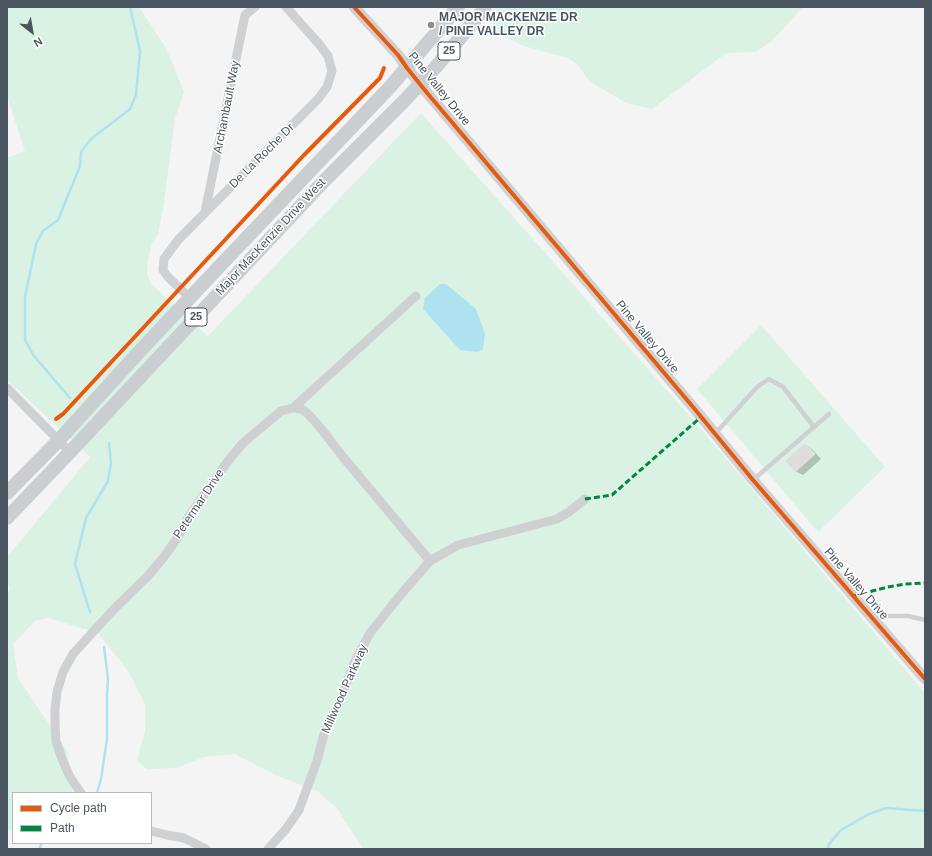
<!DOCTYPE html>
<html>
<head>
<meta charset="utf-8">
<style>
  body { margin:0 }
  #map { position:relative; width:932px; height:856px; overflow:hidden; background:#f4f4f4; font-family:Helvetica,sans-serif }
  canvas { display:block }
  .frame { position:absolute; inset:0; border:8px solid #4a5661; pointer-events:none }
  .legend { position:absolute; left:12px; top:792px; width:140px; height:52px; box-sizing:border-box; background:#fff; border:1px solid #b7bbc0; margin:0; padding:5px 7px; list-style:none; font-size:12px; color:#4a5661 }
  .legend li { display:flex; align-items:center; gap:8px; height:20px }
  .legend b { width:20px; border:1px solid #b7bbc0 }
  .north { position:absolute; left:12px; top:12px; width:40px; height:40px; -webkit-text-stroke:3px #fff; paint-order:stroke; rotate:149deg; font-size:11px; font-weight:700; line-height:16px; text-align:center; color:#4a5661 }
  .north::after { content:''; display:block; margin:auto; width:14px; height:18px; background:#4a5661; clip-path:polygon(50% 0,100% 100%,50% 72%,0 100%) }
</style>
</head>
<body>
<div id="map">
<canvas width="932" height="856"></canvas>
<div class="frame"></div>
<ul class="legend">
<li><b style="height:5px;background:#e8590c"></b>Cycle path</li>
<li><b style="height:5px;background:#00873e"></b>Path</li>
</ul>
<div class="north">N</div>
</div>
<script>
const g = document.querySelector('canvas').getContext('2d');
g.lineJoin = 'round';
function fill(path, color) { g.fillStyle = color; g.fill(path, 'evenodd'); }
const shape = rows => new Path2D(rows.map(r => 'M' + r).join(''));
function strokePath(path, color, width, dash) { g.strokeStyle = color; g.lineWidth = width; g.lineCap = dash ? 'butt' : 'round'; g.setLineDash(dash || []); g.stroke(path); }
function drawText(font, color, halo, rows, align = 'center') {
  g.font = font + ' Helvetica,sans-serif'; g.lineWidth = 3; g.setLineDash([]); g.textBaseline = 'middle'; g.strokeStyle = halo; g.fillStyle = color; for (const [text, x, y, turn = 0] of rows) {
    g.save(); g.translate(x, y); g.rotate((+turn || 0) * Math.PI / 180); g.textAlign = isNaN(turn) ? turn : align; if (halo) g.strokeText(text, 0, 0); g.fillText(text, 0, 0); g.restore();
  }
}
const green = shape([
  [7,7,139,7,166,48,184,92,175,119,163,209,158,234,152,243,148,260,147,274,152,285,208,336,421,113,695,422,925,693,925,849,363,849,337,808,317,791,275,775,235,754,204,757,177,768,147,769,137,761,145,731,145,704,128,671,98,633,48,618,35,621,13,644,18,678,67,751,73,786,72,793,13,793,13,830,7,832,7,597,10,589,7,580,7,557,90,457,7,380,7,158,25,151,7,96],
  [495,7,803,7,772,41,756,52,726,53,652,109,626,103,589,81,577,64,568,58,524,46,499,34,489,18],
  [761,325,885,467,818,532,697,389]
]);
const water = shape([
  [440,284,446,284,476,309,485,334,483,349,478,352,460,350,423,309,425,298]
]);
const shadow = shape([
  [805,444,812,449,821,459,803,475,795,471]
]);
const stream = shape([
  [70,398,34,356,25,340,25,297,36,244,43,231,58,220,80,166,81,152,91,139,130,109,136,95,140,51,130,7],
  [90,612,75,564,86,518,108,481,111,463,109,443],
  [97,793,101,779,107,739,107,694,108,679,104,647],
  [39,849,42,843],
  [828,849,829,844,841,830,869,814,886,808,925,811]
]);
const building = shape([
  [805,443,815,454,795,472,785,461,805,443]
]);
const service = shape([
  [715,434,757,387,769,379,783,387,814,427],
  [753,480,829,414],
  [874,620,886,616,908,616,925,620]
]);
const minor = shape([
  [205,212,245,15,255,7],
  [190,298,168,277,163,270,164,259,178,240,318,99,327,87,332,71,328,56,319,44,286,7],
  [7,388,70,452],
  [293,408,416,296],
  [81,793,70,777,62,759,56,741,55,725,55,709,57,692,63,672,73,654,114,609,148,576,163,558,176,540,189,516,228,461,243,443,281,411,293,408,302,409,307,413,319,426,343,457,430,561],
  [151,831,167,835,184,838,206,849],
  [268,849,286,829,299,810,317,761,324,734,338,705,355,661,370,633,402,593,430,561,458,545,557,519,569,512,585,499]
]);
const tertiary = shape([
  [354,7,398,55,407,68,428,94,693,407,753,480,925,679]
]);
const primary = shape([
  [7,493,59,440,138,353,216,270,390,87,458,7],
  [7,518,70,452,323,182,403,102,435,68,480,14,485,7]
]);
const quiet = shape([
  [585,499,612,495,701,417],
  [853,596,888,587,905,584,925,583]
]);
const cycleway = shape([
  [354,7,398,55,407,68,428,94,693,407,753,480,925,679],
  [56,419,63,414,304,155,380,78,384,68]
]);
const markers = [
  [431,25,4,"#868d94"]
];
const shields = [
  [449,51,22],
  [196,317,22]
];
const shieldNames = [
  ["25",449,51],
  ["25",196,317]
];
const poiNames = [
  ["MAJOR MACKENZIE DR",439,18],
  ["/ PINE VALLEY DR",439,32]
];
const streetNames = [
  ["Pine Valley Drive",439,89,51],
  ["Archambault Way",227,107,-79],
  ["De La Roche Dr",262,156,-45],
  ["Major MacKenzie Drive West",271,237,-47],
  ["Pine Valley Drive",647,337,50],
  ["Petermar Drive",199,504,-56],
  ["Pine Valley Drive",856,584,49],
  ["Millwood Parkway",345,689,-66]
];
fill(green, '#d9f2e3');
fill(water, '#aee2f0');
fill(shadow, '#0003');
strokePath(stream, '#aee2f0', 2.5);
fill(building, '#ddddde');
strokePath(building, '#e5e6e7', 1);
strokePath(service, '#ced0d2', 4.5);
strokePath(minor, '#ced0d2', 9);
strokePath(tertiary, '#ced0d2', 11);
strokePath(primary, '#caced1', 14);
strokePath(quiet, '#00873e', 3, [6, 3]);
strokePath(cycleway, '#e8590c', 4);
for (const [x, y, r, color] of markers) { const dot = new Path2D(); dot.arc(x, y, r, 0, 2 * Math.PI); g.fillStyle = color; g.fill(dot); strokePath(dot, '#fff', 1.5); }
for (const [x, y, w] of shields) { const box = new Path2D(); box.roundRect(x - w / 2, y - 9, w, 18, 3); g.fillStyle = '#fff'; g.fill(box); strokePath(box, '#4a5661', 1); }
drawText('bold 11px', '#4a5661', null, shieldNames);
drawText('bold 12px', '#4a5661', '#fff', poiNames, 'left');
drawText('12px', '#4a5661', '#fff', streetNames);
</script>
</body>
</html>
